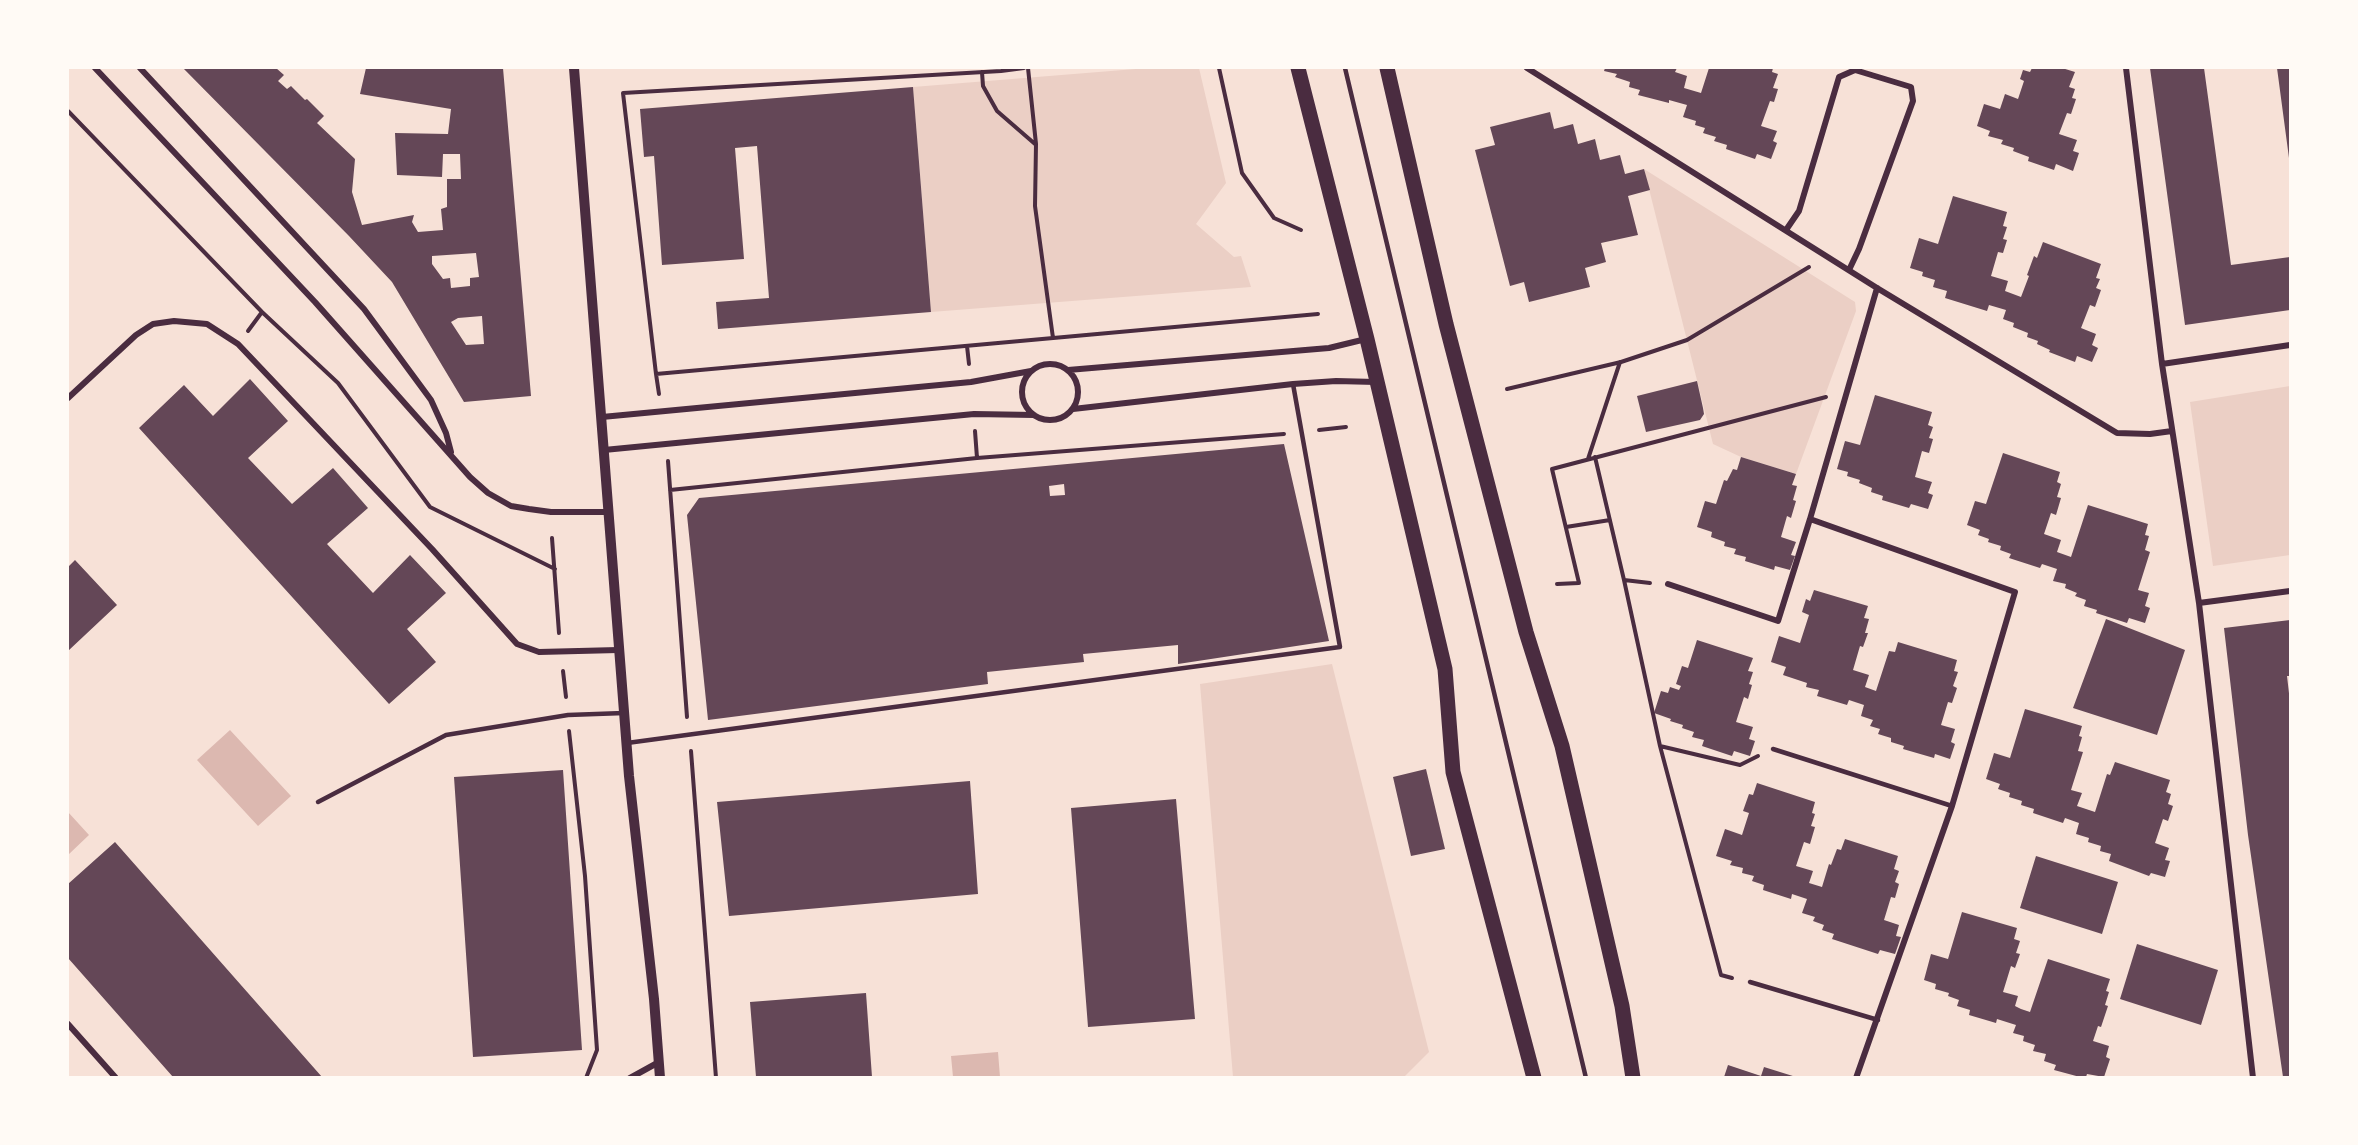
<!DOCTYPE html>
<html>
<head>
<meta charset="utf-8">
<style>
  body { margin:0 }
  #map { position:relative; width:2358px; height:1145px; overflow:hidden; background:#f7e1d7; font-family:Cabin,sans-serif }
  canvas { display:block }
  .frame { position:absolute; inset:0; border:69px solid #fffaf5; pointer-events:none }
</style>
</head>
<body>
<div id="map">
<canvas width="2358" height="1145"></canvas>
<div class="frame"></div>
</div>
<script>
const g = document.querySelector('canvas').getContext('2d');
g.lineJoin = 'round';
function fill(path, color) { g.fillStyle = color; g.fill(path, 'evenodd'); }
const shape = rows => new Path2D(rows.map(r => 'M' + r).join(''));
function strokePath(path, color, width, dash) { g.strokeStyle = color; g.lineWidth = width; g.lineCap = dash ? 'butt' : 'round'; g.setLineDash(dash || []); g.stroke(path); }
const green = shape([
  [1148,68,1199,68,1226,183,1196,224,1234,257,1241,256,1251,287,931,312,913,87],
  [1644,169,1855,302,1856,311,1796,474,1741,457,1713,444],
  [2290,386,2290,555,2213,566,2190,402],
  [1332,664,1429,1052,1404,1077,1233,1077,1200,684]
]);
const water = shape([
  [230,730,291,796,258,826,197,760],
  [68,812,89,835,68,855],
  [998,1052,1000,1077,953,1077,951,1056]
]);
const building = shape([
  [183,68,276,68,284,75,278,81,287,89,291,86,305,100,307,99,324,116,317,123,355,159,352,192,362,225,414,215,412,222,418,232,443,230,441,209,447,207,447,179,461,179,460,154,443,154,442,177,397,175,395,133,448,134,451,109,360,94,366,68,503,68,531,396,464,402,392,282,349,236],
  [476,253,479,277,470,278,470,286,451,288,450,278,443,279,432,264,432,256],
  [482,316,484,344,466,345,451,322,458,318],
  [1605,68,1677,68,1675,72,1687,76,1684,88,1701,93,1709,68,1773,68,1772,72,1778,74,1773,88,1778,89,1774,102,1770,101,1761,126,1777,131,1773,141,1777,143,1771,159,1757,154,1755,159,1726,149,1727,145,1714,141,1716,137,1703,133,1705,128,1695,125,1696,121,1683,117,1687,105,1669,100,1669,103,1638,95,1640,90,1629,87,1630,82,1615,77,1617,74,1604,71],
  [2032,68,2062,68,2075,72,2069,87,2075,89,2072,98,2076,99,2071,114,2067,113,2059,134,2077,140,2073,151,2079,153,2073,171,2056,164,2054,170,2028,161,2029,157,2013,151,2014,148,2001,144,2003,140,1988,136,1990,131,1977,126,1984,104,2000,109,2005,94,2018,99,2024,81,2020,79,2023,70,2030,72],
  [2150,68,2204,68,2231,265,2290,257,2290,310,2185,325],
  [2277,68,2290,68,2290,158,2289,158],
  [913,87,931,312,718,329,716,302,769,298,757,146,735,148,744,259,662,265,654,156,644,157,640,109],
  [1550,112,1554,129,1573,124,1578,144,1595,139,1600,160,1620,155,1625,174,1644,169,1650,190,1628,196,1638,235,1601,243,1606,262,1585,268,1590,287,1529,302,1524,282,1510,286,1475,150,1495,145,1490,127],
  [1953,196,2007,212,2003,226,2007,227,2003,239,2007,240,2003,253,1998,252,1991,276,2008,281,2005,291,2021,297,2029,276,2027,275,2034,256,2037,258,2043,242,2101,264,2096,278,2100,279,2096,288,2101,290,2095,307,2090,305,2081,328,2096,334,2092,345,2098,348,2092,362,2077,356,2075,362,2049,352,2050,350,2037,344,2038,341,2027,337,2028,333,2013,327,2014,323,2003,319,2006,310,1989,305,1987,311,1945,298,1947,291,1933,287,1935,280,1922,276,1923,272,1910,268,1919,238,1938,244],
  [250,379,288,421,248,458,292,504,333,468,368,508,327,544,373,593,410,555,446,593,407,629,436,662,389,704,139,428,184,385,213,416],
  [1697,381,1703,408,1704,414,1700,420,1646,432,1637,396],
  [1875,395,1932,412,1928,425,1933,427,1929,438,1933,439,1929,453,1922,451,1915,477,1932,482,1928,493,1933,495,1928,509,1911,504,1909,508,1882,500,1883,496,1871,492,1872,488,1859,483,1860,480,1847,476,1848,472,1837,469,1845,441,1860,445],
  [1284,444,1329,641,1178,664,1178,645,1083,654,1084,662,987,672,988,684,708,720,687,515,699,498],
  [1064,484,1065,495,1050,496,1049,486],
  [2003,453,2060,472,2057,482,2061,484,2057,497,2061,498,2056,515,2051,513,2044,534,2061,540,2057,552,2071,557,2088,505,2148,524,2145,535,2149,536,2145,550,2150,552,2138,590,2149,593,2145,606,2150,608,2145,623,2129,618,2127,623,2096,613,2097,610,2084,606,2086,600,2075,596,2077,593,2065,588,2066,584,2053,581,2057,569,2042,564,2040,568,2009,558,2011,554,2000,550,2001,546,1988,542,1989,539,1978,535,1980,530,1967,525,1975,501,1986,504],
  [1741,457,1796,474,1792,485,1797,486,1793,500,1796,501,1791,518,1787,516,1781,537,1796,542,1791,555,1795,556,1790,570,1775,566,1774,570,1745,561,1746,557,1734,554,1736,549,1724,546,1725,542,1711,537,1712,532,1697,527,1705,501,1716,504,1724,480,1727,481,1733,469,1737,470],
  [75,560,117,605,68,651,68,567],
  [1814,590,1868,606,1864,618,1869,619,1865,633,1868,633,1863,647,1860,646,1853,670,1869,675,1865,687,1876,691,1889,651,1895,652,1898,642,1957,660,1954,671,1958,672,1953,686,1957,688,1952,703,1948,702,1941,725,1955,729,1951,742,1955,744,1950,759,1935,754,1934,758,1903,749,1904,746,1891,742,1891,738,1878,734,1880,729,1870,726,1873,720,1861,716,1864,705,1849,700,1847,705,1817,696,1819,690,1806,687,1807,683,1783,675,1786,667,1771,662,1779,636,1800,643,1809,615,1802,612,1806,599,1810,601],
  [2106,619,2185,650,2157,735,2073,708],
  [2290,620,2290,676,2287,676,2290,702,2290,1077,2283,1077,2248,835,2224,628],
  [1697,640,1753,658,1748,671,1753,672,1749,684,1752,685,1748,699,1744,697,1736,722,1753,727,1749,739,1755,741,1750,756,1734,751,1732,756,1702,746,1704,740,1692,737,1694,732,1682,728,1683,725,1670,721,1671,719,1654,713,1661,691,1668,693,1670,687,1679,690,1681,686,1676,684,1682,666,1688,668],
  [2025,709,2082,726,2079,736,2082,737,2078,751,2083,752,2071,790,2082,793,2077,806,2095,812,2107,774,2110,775,2115,762,2170,780,2166,792,2171,794,2168,804,2173,806,2168,821,2163,819,2155,843,2169,848,2165,860,2170,861,2165,877,2151,873,2149,876,2109,861,2111,854,2100,851,2101,846,2088,842,2089,838,2076,834,2079,823,2065,818,2063,823,2033,813,2034,809,2021,805,2022,801,2009,797,2010,793,1998,789,2000,784,1986,779,1994,753,2010,758],
  [1426,769,1445,849,1411,856,1393,777],
  [563,770,582,1050,473,1057,454,777],
  [970,781,978,894,729,916,717,802],
  [1757,783,1815,802,1812,813,1815,814,1811,826,1815,827,1810,844,1804,842,1796,866,1813,871,1809,883,1822,887,1829,864,1831,865,1837,849,1841,850,1845,839,1898,856,1894,869,1899,871,1895,882,1899,884,1895,898,1891,897,1884,920,1899,925,1896,936,1901,937,1895,954,1880,950,1878,954,1832,939,1834,934,1822,930,1824,925,1813,921,1815,917,1802,913,1807,899,1792,894,1791,899,1763,890,1764,885,1752,881,1754,876,1742,873,1743,868,1730,865,1732,861,1716,856,1725,829,1742,835,1749,813,1743,811,1749,794,1753,795],
  [1176,799,1195,1019,1088,1027,1071,808],
  [115,842,322,1077,173,1077,68,958,68,884],
  [2036,856,2118,882,2102,934,2020,908],
  [1962,912,2017,928,2014,939,2020,941,2016,953,2020,954,2015,968,2011,966,2003,992,2018,996,2015,1006,2021,1009,2030,1012,2048,959,2110,979,2106,991,2109,992,2105,1005,2108,1006,2101,1027,2098,1026,2093,1041,2109,1046,2106,1057,2110,1059,2104,1077,2087,1074,2086,1077,2080,1077,2054,1070,2056,1065,2044,1061,2046,1054,2033,1051,2035,1045,2023,1041,2024,1036,2013,1033,2016,1025,1997,1019,1996,1023,1969,1015,1970,1010,1957,1006,1959,1000,1948,996,1949,993,1935,989,1936,984,1924,980,1931,954,1948,959],
  [2137,944,2218,970,2201,1025,2120,999],
  [866,993,872,1077,756,1077,750,1002],
  [1728,1065,1761,1076,1764,1067,1796,1077,1724,1077]
]);
const path = shape([
  [1028,68,1036,144,1035,206,1053,338],
  [1219,68,1242,173,1274,218,1301,230],
  [982,72,983,86,997,111,1035,144],
  [68,111,262,312,338,383,430,507,555,569],
  [248,331,262,312],
  [967,346,969,364],
  [656,374,623,93,1001,71,1024,68],
  [1507,389,1621,362,1687,340,1809,267],
  [659,394,656,374,1318,314],
  [1319,430,1346,427],
  [1595,457,1624,580,1650,583],
  [977,458,1284,434],
  [1588,459,1620,362],
  [668,461,687,717],
  [670,490,977,458,975,431],
  [1566,527,1610,520],
  [552,538,559,633],
  [1624,580,1660,746,1740,765,1758,756],
  [1557,584,1579,583,1552,469,1826,397],
  [563,671,566,697],
  [569,731,585,876,597,1050,586,1078],
  [1660,746,1721,975,1732,978],
  [691,751,716,1078]
]);
const service = shape([
  [1345,68,1586,1078],
  [627,743,1340,647,1293,384],
  [1773,749,1952,806],
  [318,802,446,735,568,715,624,713],
  [1750,982,1878,1020]
]);
const minor = shape([
  [95,68,315,302,470,477,488,493,511,506,529,509,551,512,609,512],
  [140,68,364,309,431,400,446,433,451,452],
  [1527,68,1877,288,2117,433,2150,434,2172,431],
  [2126,68,2162,364,2199,603,2253,1078],
  [1786,230,1799,211,1839,77,1855,70,1911,87,1913,101,1859,249,1849,270],
  '1022 392a28 28 0 1 1 56 0a28 28 0 1 1-56 0Z',
  [2162,364,2290,345],
  [1068,370,1329,348,1366,339],
  [68,398,136,335,153,324,174,321,207,324,238,344,432,549,517,644,539,652,618,650],
  [1073,409,1293,384,1336,381,1376,382],
  [602,417,971,382,1031,371],
  [604,450,974,414,1034,415],
  [1668,584,1778,621,1810,519],
  [2199,603,2290,591],
  [68,1024,116,1078],
  [630,1078,659,1062],
  [1856,1078,1952,806,2015,592,1810,519,1877,288]
]);
const tertiary = shape([
  [574,68,629,776,654,999,660,1078]
]);
const primary = shape([
  [1298,68,1367,339,1445,669,1453,772,1534,1078],
  [1387,68,1446,324,1526,632,1562,746,1622,1006,1633,1078]
]);
fill(green, '#ebcfc5');
fill(water, '#dcb8b0');
fill(building, '#644757');
strokePath(path, '#4a2c40', 4);
strokePath(service, '#4a2c40', 4.5);
strokePath(minor, '#4a2c40', 6);
strokePath(tertiary, '#4a2c40', 10);
strokePath(primary, '#4a2c40', 15);
</script>
</body>
</html>
